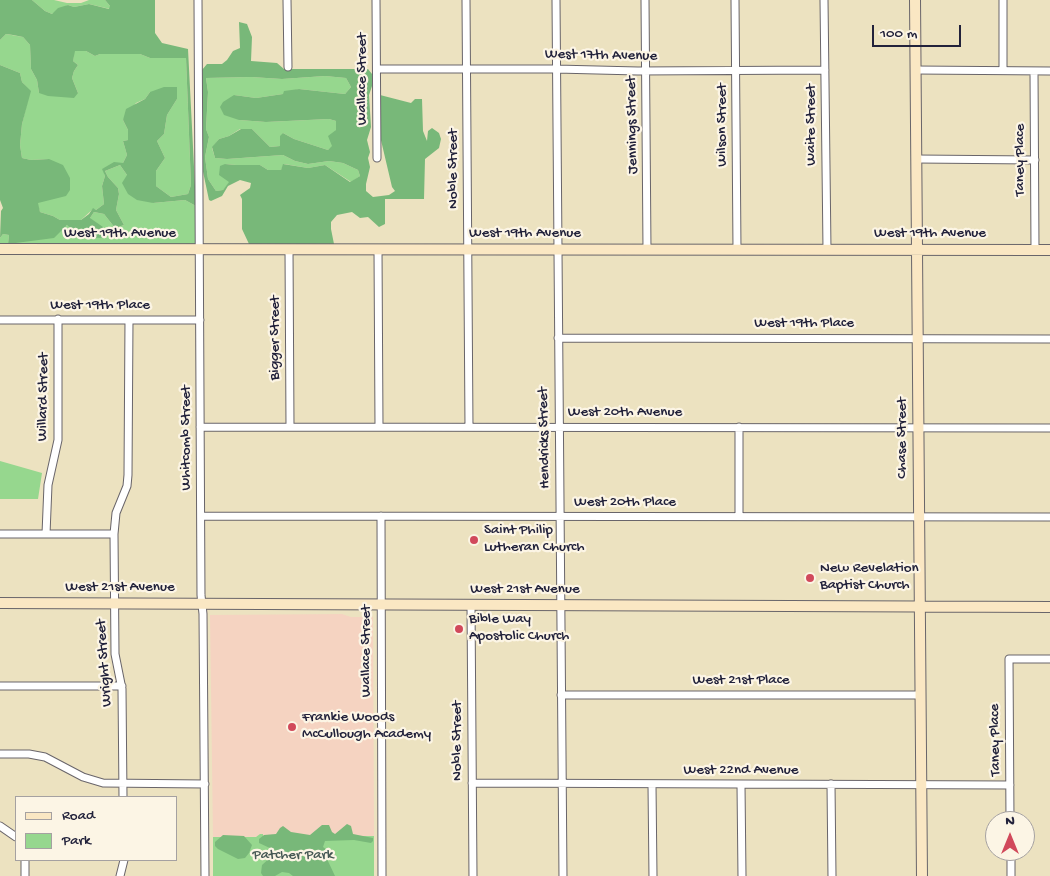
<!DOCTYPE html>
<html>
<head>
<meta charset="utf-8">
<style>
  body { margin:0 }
  #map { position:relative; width:1050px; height:876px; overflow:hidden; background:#ece2c0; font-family:"Gochi Hand",sans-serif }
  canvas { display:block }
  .legend { position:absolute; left:15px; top:796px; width:162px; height:65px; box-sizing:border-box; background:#fcf5e5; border:1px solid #a5a1a1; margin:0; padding:6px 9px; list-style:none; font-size:15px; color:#22223b }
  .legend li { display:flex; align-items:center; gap:10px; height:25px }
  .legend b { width:25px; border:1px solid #a5a1a1 }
  .north { position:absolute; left:985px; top:811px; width:50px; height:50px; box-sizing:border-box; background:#fcf5e5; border:1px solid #a5a1a1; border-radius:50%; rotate:0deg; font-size:14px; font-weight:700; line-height:20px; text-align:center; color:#22223b }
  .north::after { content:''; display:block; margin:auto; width:18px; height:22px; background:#d1495b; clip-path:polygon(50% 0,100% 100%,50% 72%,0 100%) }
  .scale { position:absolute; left:872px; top:25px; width:89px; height:22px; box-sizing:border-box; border:2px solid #22223b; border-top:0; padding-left:6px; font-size:15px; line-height:18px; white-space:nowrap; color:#22223b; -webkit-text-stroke:4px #fcf5e5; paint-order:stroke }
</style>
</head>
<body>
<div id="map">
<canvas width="1050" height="876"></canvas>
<ul class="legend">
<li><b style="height:6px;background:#fae7c3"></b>Road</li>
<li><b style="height:14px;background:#96d78e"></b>Park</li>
</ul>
<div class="north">N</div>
<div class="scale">100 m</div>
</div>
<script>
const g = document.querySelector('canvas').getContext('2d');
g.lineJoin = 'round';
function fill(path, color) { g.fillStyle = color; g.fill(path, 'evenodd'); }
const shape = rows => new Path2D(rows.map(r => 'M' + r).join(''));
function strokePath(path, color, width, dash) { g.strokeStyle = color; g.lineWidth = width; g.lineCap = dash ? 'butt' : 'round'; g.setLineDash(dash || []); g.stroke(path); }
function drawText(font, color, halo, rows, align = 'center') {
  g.font = font + ' "Gochi Hand",sans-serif'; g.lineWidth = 4.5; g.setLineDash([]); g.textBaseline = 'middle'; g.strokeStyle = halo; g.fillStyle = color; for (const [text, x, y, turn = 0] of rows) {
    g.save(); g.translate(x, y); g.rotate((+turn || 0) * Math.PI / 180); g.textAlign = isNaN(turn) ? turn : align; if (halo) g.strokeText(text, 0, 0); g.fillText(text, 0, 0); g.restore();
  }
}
const built = shape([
  [342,614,351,617,373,617,374,836,213,837,210,615]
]);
const green = shape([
  [32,0,54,0,67,3,81,3,89,0,105,0,110,6,110,9,89,4,74,7,68,5,52,14,45,11],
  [6,34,23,37,30,45,31,69,37,80,39,93,78,93,72,78,74,71,78,65,73,61,74,51,86,51,95,56,100,54,140,54,150,58,186,58,191,185,188,194,171,197,156,186,156,171,165,158,157,141,164,134,167,115,177,99,150,92,145,99,136,103,123,120,128,130,128,140,123,141,127,155,123,163,103,169,105,176,102,186,104,204,96,210,93,209,81,220,60,220,53,216,40,212,37,203,49,159,31,160,22,158,20,145,22,124,30,91,22,82,20,73,0,65,0,40],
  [325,76,346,78,351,87,345,94,299,89,283,94,256,98,234,95,239,120,266,122,329,119,336,121,336,130,332,147,328,150,294,139,283,133,280,146,270,147,252,129,240,129,229,136,219,139,212,148,215,158,227,159,283,155,295,161,308,164,329,161,343,163,358,170,360,176,351,182,325,165,308,168,284,164,281,170,268,170,260,165,236,165,225,164,230,182,223,190,216,191,208,179,205,157,209,137,206,129,208,92,206,78,251,77,282,79],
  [120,165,127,175,153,203,185,200,196,206,196,244,0,246,0,238,3,234,9,235,8,244,90,218,94,212,104,214,115,228,124,225,116,210,119,194,118,188,108,177,105,171],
  [0,461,42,473,38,499,0,499],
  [260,834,263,834,263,837,374,836,374,876,213,876,213,837,256,837]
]);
const forest = shape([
  [0,0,32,0,45,11,52,14,58,8,68,5,74,7,89,4,109,9,110,6,105,0,155,0,155,33,162,43,188,49,196,206,185,200,153,203,137,200,128,194,122,183,127,175,120,165,105,171,108,177,118,188,119,194,116,210,124,225,115,228,104,214,94,212,90,218,103,227,103,238,81,237,67,225,54,238,8,244,9,235,3,234,0,238,1,211,3,208,0,200,0,65,20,73,22,82,31,91,22,124,20,145,22,158,31,160,49,159,63,165,70,178,70,190,66,196,38,203,40,212,53,216,60,220,81,220,89,214,93,208,96,210,104,204,102,186,105,176,102,169,114,162,123,163,127,155,123,141,128,140,128,130,123,120,126,109,145,99,150,92,164,87,177,87,177,99,167,115,164,134,157,141,165,158,156,171,156,186,171,197,188,194,191,185,186,58,150,58,140,54,100,54,95,56,86,51,75,51,73,61,78,65,74,71,72,78,78,93,74,98,48,96,39,93,37,80,31,69,30,45,23,37,13,35,6,34,0,40],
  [239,22,247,24,252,37,251,61,277,63,284,69,368,69,372,74,372,86,369,95,371,127,367,140,370,152,368,158,370,167,366,184,366,191,373,197,389,195,395,191,392,187,380,136,380,95,411,103,415,99,422,99,423,131,427,141,428,131,432,128,439,133,441,139,439,148,425,159,424,199,385,199,385,224,379,227,368,217,360,218,352,212,337,215,331,222,331,229,334,244,249,244,242,229,242,199,240,195,250,188,251,183,240,180,228,186,222,196,211,201,209,200,202,167,202,70,207,64,222,64,227,60,233,51,240,48],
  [325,76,346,78,351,87,345,94,299,89,284,91,283,94,256,98,234,95,223,102,220,107,224,115,239,120,266,122,329,119,336,121,336,130,328,136,332,146,328,150,294,139,283,133,280,136,280,146,270,147,252,129,241,129,229,136,219,139,212,147,215,158,227,159,283,155,295,161,308,164,329,161,343,163,358,170,360,176,350,182,325,165,308,168,283,164,281,170,268,170,260,165,236,165,225,164,220,166,219,175,229,182,223,190,216,191,208,179,205,157,209,137,206,129,208,92,206,78,251,77,282,79],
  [347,824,351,826,353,834,373,838,373,841,371,843,354,840,325,841,323,847,327,850,327,859,335,876,293,876,289,873,282,872,275,876,263,876,261,873,262,865,273,855,272,849,259,843,259,839,264,835,276,834,280,828,283,826,291,832,310,835,322,825,329,825,332,832,335,834],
  [223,835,244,836,252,845,249,853,245,858,238,859,218,849,215,846,215,842]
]);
const street = shape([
  [198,0,201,595,203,614,205,876],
  [287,0,288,67],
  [376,0,377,158],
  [466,0,469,427],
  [556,0,563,876],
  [645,0,647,249],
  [735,0,737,249],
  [824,0,827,249],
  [1003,0,1003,70],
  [377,69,556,69,638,71,825,70],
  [915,70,1050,71],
  [1034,71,1035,250],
  [916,159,1035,160],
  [289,249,290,427],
  [378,249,379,427],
  [0,320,200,320],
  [558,338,1050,339],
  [200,427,1050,428],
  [739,427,739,516],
  [201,516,1050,517],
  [381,516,382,876],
  [0,534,114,534],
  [46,534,48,485,58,440,58,319],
  [471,605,473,876],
  [0,686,122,686],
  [561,695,920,695],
  [0,754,29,754,45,757,83,777,103,783,205,784],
  [472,783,1010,785],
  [831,784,832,876],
  [652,785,653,876],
  [741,785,742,876],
  [123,797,122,689,115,654,114,534,116,513,127,486,128,475,129,320],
  [1010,821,1009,659,1050,659],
  [0,826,16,837],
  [1011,851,1011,876],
  [25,860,25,876],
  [120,876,124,860]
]);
const secondary = shape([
  [915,0,922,876],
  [0,249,1050,250],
  [0,603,1050,607]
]);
const markers = [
  [474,540,5,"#d1495b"],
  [810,578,5,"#d1495b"],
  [459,629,5,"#d1495b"],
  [292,727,5,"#d1495b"]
];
const streetNames = [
  ["West 17th Avenue",601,56,1],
  ["Wallace Street",363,79,-90],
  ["Jennings Street",633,125,-91],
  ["Wilson Street",723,125,-90],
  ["Waite Street",812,125,-90],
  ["Taney Place",1021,160,-90],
  ["Noble Street",454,169,-90],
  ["West 19th Avenue",120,234],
  ["West 19th Avenue",525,234],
  ["West 19th Avenue",930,234],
  ["West 19th Place",100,306],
  ["West 19th Place",804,324],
  ["Bigger Street",276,338,-90],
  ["Willard Street",44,397,-89],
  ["West 20th Avenue",625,413],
  ["Whitcomb Street",187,438,-90],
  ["Hendricks Street",545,438,-91],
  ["Chase Street",903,438,-90],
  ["West 20th Place",625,503],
  ["West 21st Avenue",120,588],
  ["West 21st Avenue",525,590],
  ["Wallace Street",367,651,-90],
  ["Wright Street",105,663,-94],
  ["West 21st Place",741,681],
  ["Taney Place",996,740,-91],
  ["Noble Street",458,741,-90],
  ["West 22nd Avenue",741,771]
];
const poiNames = [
  ["Saint Philip",484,531],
  ["Lutheran Church",484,548],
  ["New Revelation",820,569],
  ["Baptist Church",820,586],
  ["Bible Way",469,620],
  ["Apostolic Church",469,637],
  ["Frankie Woods",302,718],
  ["McCullough Academy",302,735]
];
const parkNames = [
  ["Patcher Park",293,856]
];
fill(built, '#f5d3c1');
fill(green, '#96d78e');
fill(forest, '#78b879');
strokePath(street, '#69656a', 9);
strokePath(secondary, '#69656a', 12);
strokePath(street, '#fff', 7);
strokePath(secondary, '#fae7c3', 10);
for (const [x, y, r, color] of markers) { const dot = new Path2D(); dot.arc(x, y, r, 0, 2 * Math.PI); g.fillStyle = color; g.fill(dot); strokePath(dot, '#fcf5e5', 2); }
drawText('15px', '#22223b', '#fcf5e5', streetNames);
drawText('15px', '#22223b', '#fcf5e5', poiNames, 'left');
drawText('15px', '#455854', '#fcf5e5', parkNames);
</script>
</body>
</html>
